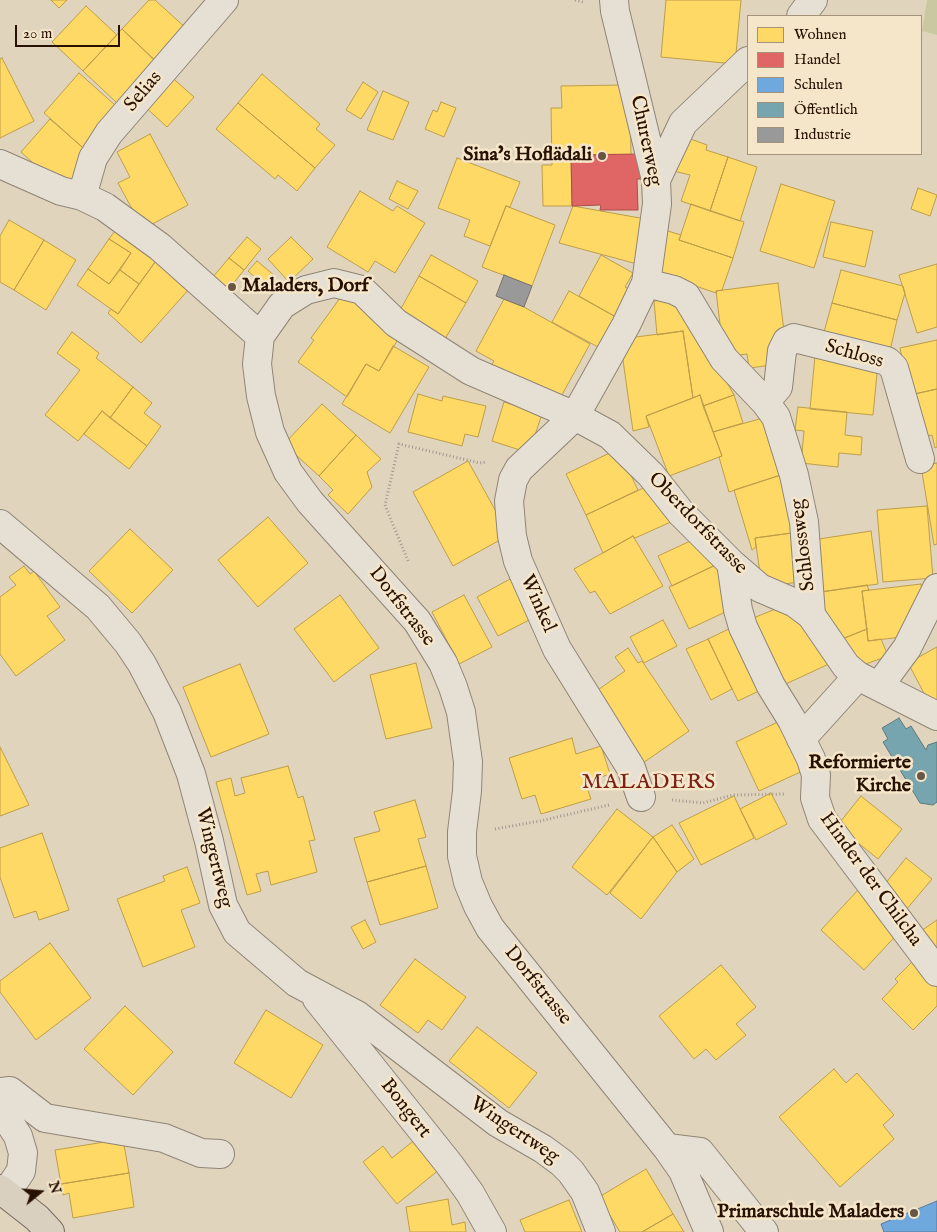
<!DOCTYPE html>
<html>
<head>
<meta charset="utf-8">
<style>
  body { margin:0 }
  #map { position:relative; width:937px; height:1232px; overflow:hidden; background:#e1d4bc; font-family:"IM FELL English",serif }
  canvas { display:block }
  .legend { position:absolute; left:747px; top:15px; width:175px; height:140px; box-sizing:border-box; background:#f5e6ca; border:1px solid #a3917a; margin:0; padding:6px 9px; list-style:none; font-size:15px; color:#281103 }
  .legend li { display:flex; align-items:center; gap:10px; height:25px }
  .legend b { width:25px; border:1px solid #a3917a }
  .north { position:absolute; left:15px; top:1167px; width:50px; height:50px; -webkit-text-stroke:4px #f5e6ca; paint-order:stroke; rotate:73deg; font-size:14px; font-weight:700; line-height:20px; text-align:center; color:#281103 }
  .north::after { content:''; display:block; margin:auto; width:18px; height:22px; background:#281103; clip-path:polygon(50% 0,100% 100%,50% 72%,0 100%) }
  .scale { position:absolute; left:15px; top:25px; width:105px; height:22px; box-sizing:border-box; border:2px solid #281103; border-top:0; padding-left:6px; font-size:15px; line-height:18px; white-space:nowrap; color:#281103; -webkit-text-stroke:4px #f5e6ca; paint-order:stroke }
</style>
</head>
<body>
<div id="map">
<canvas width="937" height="1232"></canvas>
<ul class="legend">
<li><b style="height:14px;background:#ffd966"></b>Wohnen</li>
<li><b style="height:14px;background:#e06666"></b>Handel</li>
<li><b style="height:14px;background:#6fa8dc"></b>Schulen</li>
<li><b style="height:14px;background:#76a5af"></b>Öffentlich</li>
<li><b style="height:14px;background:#999"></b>Industrie</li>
</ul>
<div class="north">N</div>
<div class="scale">20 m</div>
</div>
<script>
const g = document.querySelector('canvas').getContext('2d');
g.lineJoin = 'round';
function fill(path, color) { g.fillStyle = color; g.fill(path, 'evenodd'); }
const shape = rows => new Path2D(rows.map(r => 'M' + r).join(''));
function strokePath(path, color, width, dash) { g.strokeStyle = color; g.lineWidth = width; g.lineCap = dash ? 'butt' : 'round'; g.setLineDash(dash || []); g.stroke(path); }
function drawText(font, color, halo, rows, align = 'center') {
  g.font = font + ' "IM FELL English",serif'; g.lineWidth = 5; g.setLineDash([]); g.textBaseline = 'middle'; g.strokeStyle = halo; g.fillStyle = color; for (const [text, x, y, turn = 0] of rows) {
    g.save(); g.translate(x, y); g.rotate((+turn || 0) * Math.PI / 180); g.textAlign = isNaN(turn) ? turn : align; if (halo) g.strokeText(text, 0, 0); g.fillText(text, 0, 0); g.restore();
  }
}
const green = shape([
  [927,0,937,0,937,35,922,31]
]);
const homes = shape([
  [51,0,67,0,59,8,51,0],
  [149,0,155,0,188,30,158,63,122,29,149,0],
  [666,0,741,0,735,64,661,57,666,0],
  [86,6,117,35,83,71,52,42,86,6],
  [122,29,156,62,117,103,83,71,122,29],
  [2,58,34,121,0,138,0,59,2,58],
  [79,73,125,114,90,154,44,113,79,73],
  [168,74,194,97,167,127,142,104,168,74],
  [262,74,320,124,316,129,335,145,315,168,238,103,262,74],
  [363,82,378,92,361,119,346,110,363,82],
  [624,85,630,105,631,155,571,155,572,206,543,206,542,165,552,165,551,108,562,108,561,86,624,85],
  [383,91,409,102,393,140,367,130,383,91],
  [441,102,456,108,444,137,425,129,433,110,437,112,441,102],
  [238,103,315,168,297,191,278,175,275,179,216,129,238,103],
  [50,119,90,154,86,163,63,190,21,152,50,119],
  [150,134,188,205,143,229,118,183,130,177,117,152,150,134],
  [685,137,707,145,706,150,728,157,710,211,681,201,690,175,674,171,685,137],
  [728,157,757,167,740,221,710,211,728,157],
  [457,158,520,182,510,207,506,206,490,246,464,236,470,220,438,208,457,158],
  [397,181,418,191,408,209,389,199,397,181],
  [781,184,835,201,814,268,760,251,781,184],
  [918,188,937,195,930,216,911,209,918,188],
  [360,191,393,211,397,206,425,223,395,273,375,261,368,272,327,247,360,191],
  [691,204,744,222,733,258,679,240,691,204],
  [506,206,555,225,532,286,482,267,506,206],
  [573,206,651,220,641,265,559,243,573,206],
  [9,220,44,240,14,290,0,282,0,236,9,220],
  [831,222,873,231,865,267,823,257,831,222],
  [120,224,158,258,139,284,120,270,131,253,109,239,120,224],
  [668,231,681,235,679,240,733,258,722,290,716,291,716,293,655,272,668,231],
  [247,237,261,249,244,270,229,258,247,237],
  [291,237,313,259,289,282,268,259,291,237],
  [109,239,131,253,109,284,88,269,109,239],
  [44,240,76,260,46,310,14,290,44,240],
  [431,255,478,281,466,303,419,276,431,255],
  [601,255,633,273,625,287,637,294,623,321,579,296,601,255],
  [158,258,190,288,141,343,108,313,111,309,118,314,158,258],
  [229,258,244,270,227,291,212,278,229,258],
  [257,261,275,276,266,287,248,271,257,261],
  [937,264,937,327,917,333,899,275,937,264],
  [88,269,109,284,120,270,139,284,118,314,77,285,88,269],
  [841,270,903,286,905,293,897,320,832,303,841,270],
  [419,276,466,303,445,339,398,314,419,276],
  [778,283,784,331,776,332,773,365,749,368,747,354,724,357,716,291,778,283],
  [569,291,623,321,609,353,552,322,569,291],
  [343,294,391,330,397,341,379,371,366,364,347,397,298,362,314,340,311,338,343,294],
  [504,299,524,307,590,344,558,402,491,366,494,361,476,351,504,299],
  [676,299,697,329,734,395,703,406,700,395,693,398,683,331,657,335,654,301,676,299],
  [832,303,897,320,890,351,821,343,832,303],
  [683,331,693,398,646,416,649,427,633,431,620,339,683,331],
  [72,332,99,353,96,358,133,387,110,418,102,411,78,441,45,415,80,370,57,353,72,332],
  [937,340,937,389,910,395,900,348,937,340],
  [393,346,429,367,390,433,342,404,366,364,379,371,393,346],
  [815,356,878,363,873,415,810,409,815,356],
  [133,387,152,403,144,413,161,426,147,446,110,418,133,387],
  [937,389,937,447,935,448,932,435,920,438,910,395,937,389],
  [418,394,442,401,443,396,486,406,478,437,465,434,462,446,408,432,418,394],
  [700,395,722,456,669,476,646,416,700,395],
  [734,395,743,423,713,432,703,406,734,395],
  [504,402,542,414,529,453,492,441,504,402],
  [322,404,356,435,319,476,284,444,322,404],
  [798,407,847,412,845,435,862,437,861,455,839,453,838,467,801,463,804,431,795,430,798,407],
  [102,411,147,446,129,469,84,434,102,411],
  [770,416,787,473,729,492,719,457,722,456,713,432,770,416],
  [356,435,381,459,367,472,372,487,348,514,328,495,333,490,319,476,356,435],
  [618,449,638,490,586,515,566,474,618,449],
  [468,461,509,535,453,566,413,492,468,461],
  [937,463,937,544,934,545,921,466,937,463],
  [787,473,799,532,755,538,756,547,752,550,734,490,787,473],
  [654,483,673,521,635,538,633,536,603,553,586,515,654,483],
  [927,506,933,578,883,582,877,510,927,506],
  [268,517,308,563,258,607,218,560,268,517],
  [130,529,173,570,132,613,89,571,130,529],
  [871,531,878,584,814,593,806,541,871,531],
  [799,532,806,581,762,587,755,538,799,532],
  [633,536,663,586,610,614,595,591,590,593,574,569,633,536],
  [699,537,713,566,672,586,658,556,699,537],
  [716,565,736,607,689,629,669,587,716,565],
  [24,566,30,574,34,571,60,607,47,616,65,640,16,676,0,654,0,597,16,585,9,577,24,566],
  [512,578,533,618,498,636,477,597,512,578],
  [921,584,927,634,868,641,862,591,921,584],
  [867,585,869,590,862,591,867,629,832,643,820,592,867,585],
  [340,595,379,648,334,682,294,629,340,595],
  [464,595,492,647,459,664,432,612,464,595],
  [790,603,831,663,775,689,746,621,790,603],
  [663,620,677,646,644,663,630,637,663,620],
  [735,626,765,688,738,701,708,639,735,626],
  [867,629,868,641,881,639,888,656,852,669,832,643,867,629],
  [708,639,732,689,711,700,686,649,708,639],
  [937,647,937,711,934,712,908,663,937,647],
  [628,648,638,663,642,661,689,731,640,765,592,694,625,671,615,657,628,648],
  [416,663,432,728,386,739,370,675,416,663],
  [240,664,269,734,211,757,183,687,240,664],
  [784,719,807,769,759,791,736,742,784,719],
  [572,738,576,754,601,746,610,774,585,782,591,799,541,814,535,795,522,799,509,758,572,738],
  [0,747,29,805,0,816,0,747],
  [288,766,298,798,303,796,315,840,309,841,317,872,271,885,268,871,256,874,261,891,247,895,216,782,231,778,235,796,245,793,241,778,288,766],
  [771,793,787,824,756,840,740,809,771,793],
  [734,796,754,838,701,865,679,823,734,796],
  [861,796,902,829,878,859,837,826,861,796],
  [415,800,426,837,418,839,426,866,367,882,354,838,380,831,374,812,415,800],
  [617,809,653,837,607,895,572,867,617,809],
  [672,825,694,859,677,872,653,837,672,825],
  [42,833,69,910,39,920,36,911,14,918,0,877,0,848,42,833],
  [653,837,677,872,641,919,610,893,653,837],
  [906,858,932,879,906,910,881,889,906,858],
  [426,866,438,908,380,925,367,882,426,866],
  [187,867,200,903,181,910,195,947,143,967,117,899,165,881,163,876,187,867],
  [858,890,901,930,864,970,821,930,858,890],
  [365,920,376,942,363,949,351,927,365,920],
  [937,920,937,954,921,931,937,920],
  [50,943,91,998,36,1040,0,992,0,981,50,943],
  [415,959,466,997,442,1030,428,1020,418,1033,380,1005,415,959],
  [914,960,937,982,937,1006,913,1030,882,999,898,982,895,979,914,960],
  [721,965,756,1007,736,1024,746,1035,716,1060,706,1049,694,1059,659,1016,721,965],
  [125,1006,173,1052,133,1095,84,1049,125,1006],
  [266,1010,323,1045,291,1098,234,1063,266,1010],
  [477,1027,537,1073,509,1108,449,1061,477,1027],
  [834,1069,846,1083,857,1073,894,1115,883,1125,894,1139,840,1187,779,1117,834,1069],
  [123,1139,129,1173,61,1184,55,1150,123,1139],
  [416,1139,440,1169,397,1204,363,1162,383,1146,392,1158,416,1139],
  [646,1169,673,1214,642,1232,620,1232,599,1197,646,1169],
  [129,1173,134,1207,73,1218,69,1193,63,1195,61,1184,129,1173],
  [448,1199,452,1225,465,1222,466,1232,410,1232,406,1207,448,1199],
  [569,1200,582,1232,525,1232,520,1220,569,1200],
  [673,1214,684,1232,642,1232,673,1214]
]);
const shops = shape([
  [641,154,642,179,637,179,638,210,600,210,601,205,572,206,571,155,641,154]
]);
const schools = shape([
  [937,1201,937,1232,884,1232,881,1224,937,1201]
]);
const public = shape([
  [899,718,906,729,911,726,926,750,928,745,937,742,937,802,933,805,920,803,883,742,888,739,882,728,899,718]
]);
const industry = shape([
  [504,275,532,286,524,307,496,296,504,275]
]);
const path = shape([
  [575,0,583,2],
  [408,561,385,505,399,444,480,463,487,462],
  [672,800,703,803,733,795,784,794],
  [495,829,540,821,609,805]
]);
const minor = shape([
  [614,0,615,11,656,180,657,204,646,283,626,325,575,416,519,469,513,480,509,501,512,536,518,561,557,649,631,768,641,797],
  [801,16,813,0],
  [0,164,61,191,82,196,105,207,160,247,260,336],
  [656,180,683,123,748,61],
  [82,196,93,158,109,133,224,0],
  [646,283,674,290,686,296,724,359,765,402,776,417,794,475,804,522,811,615],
  [765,402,778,387,782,351,787,341,794,338,887,361,894,368,920,459],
  [0,524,98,607,128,643,142,664,167,712,191,774,209,841,223,905,237,932,297,983,357,1015,498,1123,543,1149,562,1163,571,1172,585,1192,601,1232],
  [731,563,738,610,743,627,771,686,792,720,811,759,816,775,815,798,822,819,937,972],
  [879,686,907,648,937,588],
  [801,739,858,676],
  [317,999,449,1164,470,1193,492,1232],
  [0,1092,10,1091,45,1118,164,1138,201,1153,220,1154],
  [0,1108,18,1136,23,1153,21,1171,6,1193],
  [667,1148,700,1152,764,1232],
  [709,1232,683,1171,667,1148,490,928,478,906,468,882,462,856,462,832,467,791,468,762,461,712,453,687,443,663,417,621,310,502,288,472,270,432,261,396,257,364,260,336,282,305,306,290,334,283,362,290,396,323,471,371,575,416,610,435,651,475,681,513,731,563,760,588,795,603,811,615,846,666,858,676,937,716]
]);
const major = shape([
  [0,1189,37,1218,50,1232]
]);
const markers = [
  [602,156,5,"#695544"],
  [232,287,5,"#695544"],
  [921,776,5,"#695544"],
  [914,1213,5,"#695544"]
];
const streetNames = [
  ["Selias",144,92,-50],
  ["Churerweg",645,141,78],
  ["Schloss",854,355,16],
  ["Oberdorfstrasse",697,524,46],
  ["Schlossweg",804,545,-97],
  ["Winkel",537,604,66],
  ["Dorfstrasse",401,607,52],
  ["Wingertweg",213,858,76],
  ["Hinder der Chilcha",870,880,54],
  ["Dorfstrasse",537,986,51],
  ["Bongert",405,1109,52],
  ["Wingertweg",514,1131,34]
];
const poiNames = [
  ["Sina's Hoflädali",592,156],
  ["Maladers, Dorf",242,287,"left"],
  ["Reformierte",911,764],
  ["Kirche",911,787],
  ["Primarschule Maladers",904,1213]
];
const quarterNames = [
  ["MALADERS",649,783]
];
fill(green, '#cac8a1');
fill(homes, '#ffd966');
strokePath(homes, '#be9d48', 1);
fill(shops, '#e06666');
strokePath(shops, '#a94c48', 1);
fill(schools, '#6fa8dc');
strokePath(schools, '#5a7b9b', 1);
fill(public, '#76a5af');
strokePath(public, '#5f797b', 1);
fill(industry, '#999');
strokePath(industry, '#77706c', 1);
strokePath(minor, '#8f8576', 30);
strokePath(major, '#756a5d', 30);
strokePath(path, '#a1998f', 3, [1, 2.5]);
strokePath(minor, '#e6e0d4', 28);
strokePath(major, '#dad0bf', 28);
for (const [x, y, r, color] of markers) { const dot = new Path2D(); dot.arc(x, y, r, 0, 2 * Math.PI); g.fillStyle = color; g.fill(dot); strokePath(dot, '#f5e6ca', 2); }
drawText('20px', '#281103', '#f5e6ca', streetNames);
drawText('bold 20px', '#281103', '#f5e6ca', poiNames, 'right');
g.letterSpacing = '1px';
drawText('22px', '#7a1f14', '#f5e6ca', quarterNames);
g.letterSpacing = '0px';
</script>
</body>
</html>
